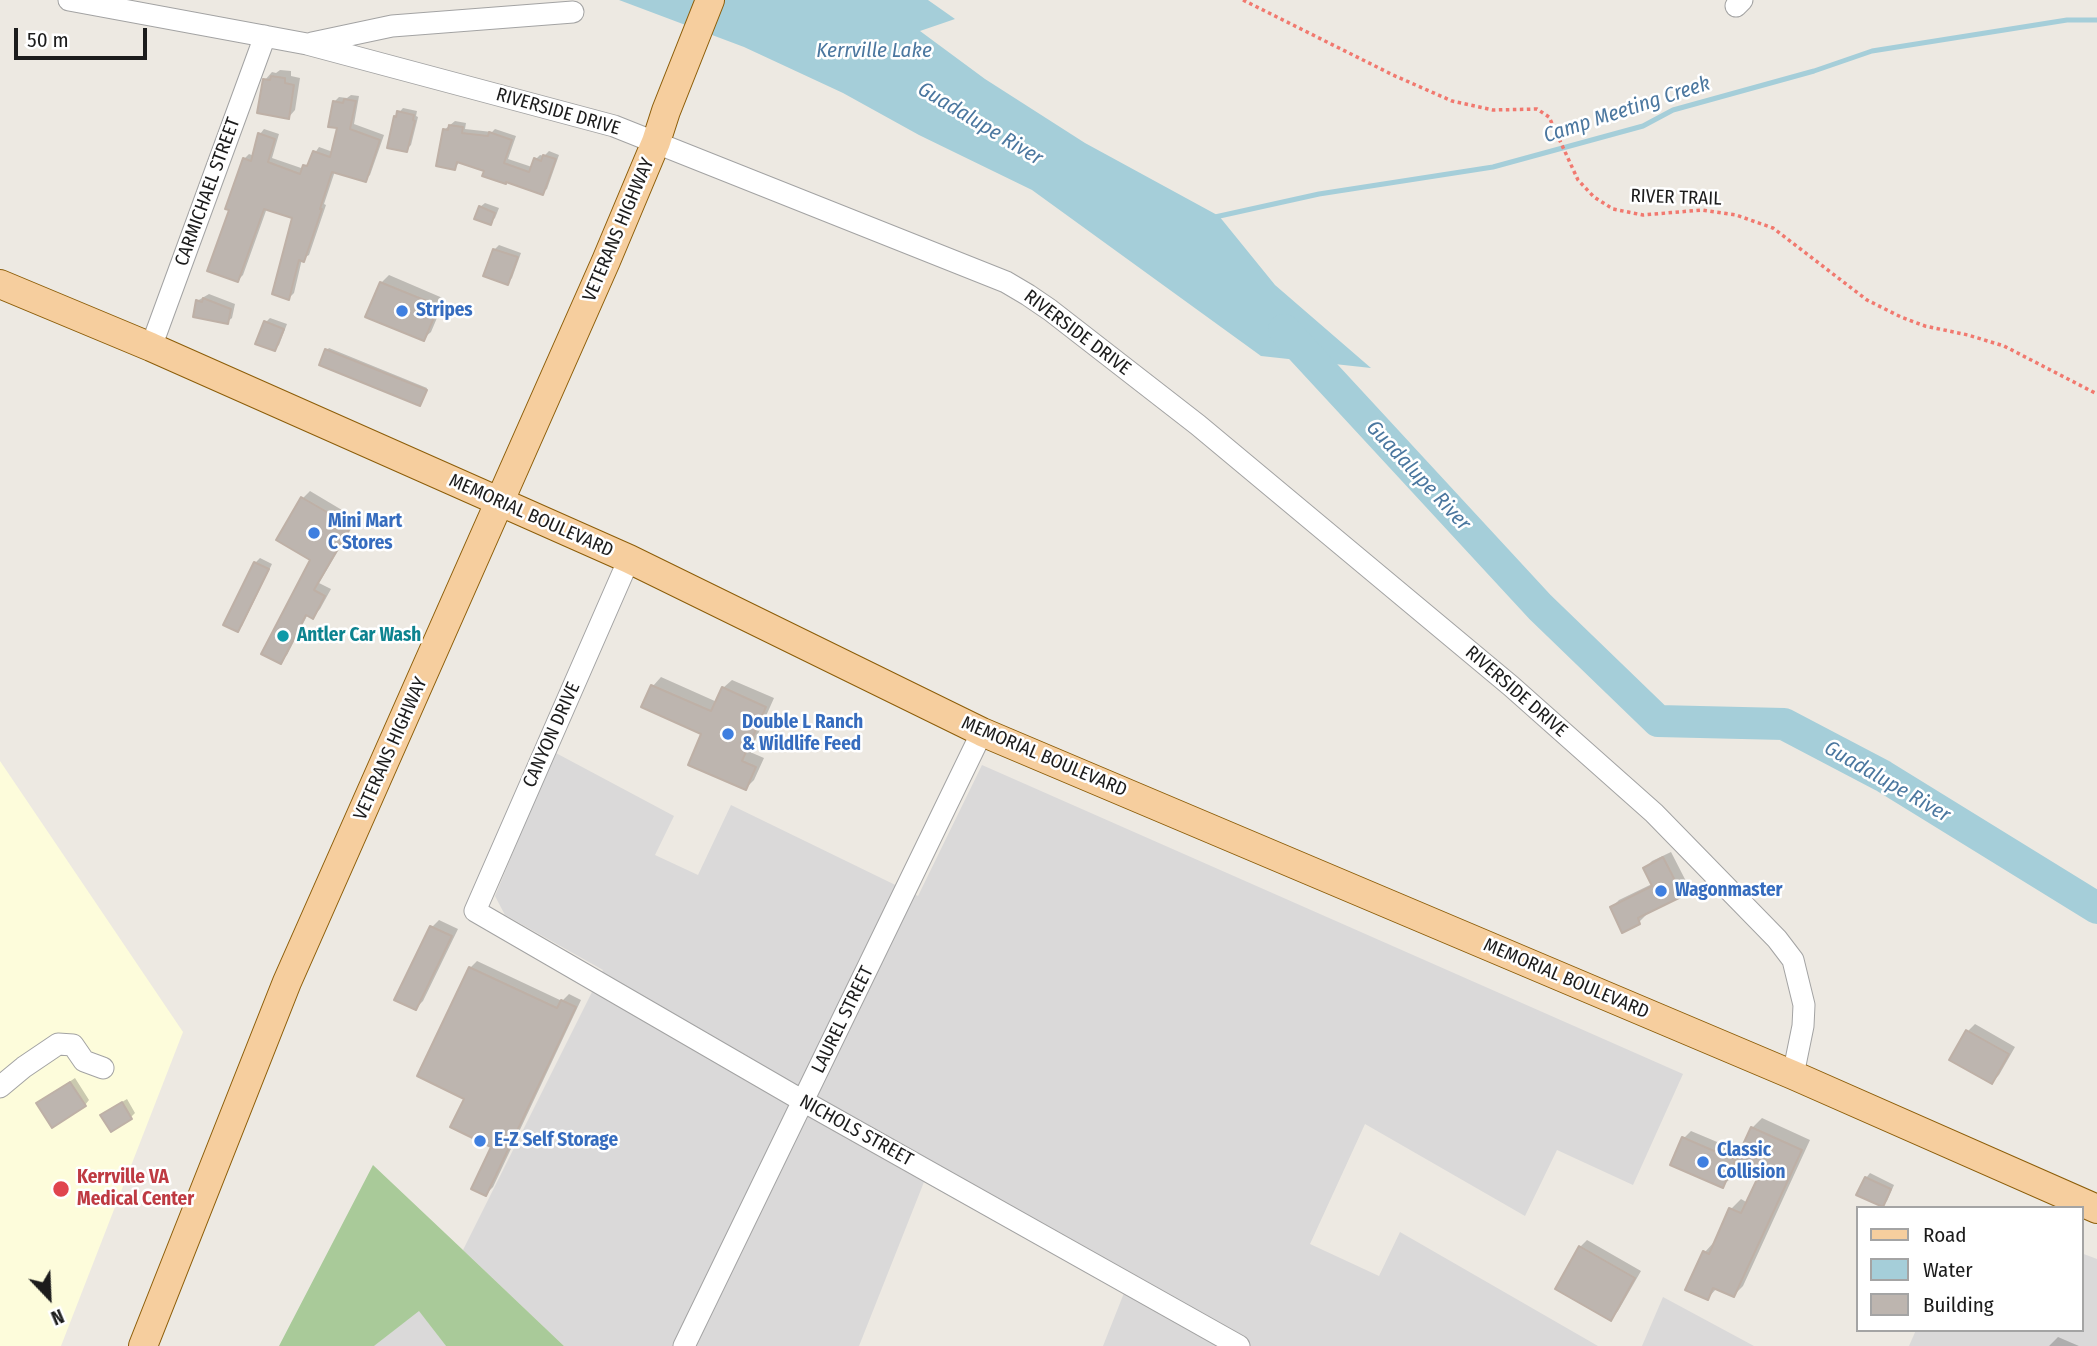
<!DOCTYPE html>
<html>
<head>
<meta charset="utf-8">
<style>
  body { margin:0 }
  #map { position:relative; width:2097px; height:1346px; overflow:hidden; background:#ede9e2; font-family:"Fira Sans Condensed",sans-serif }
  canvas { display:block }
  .legend { position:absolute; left:1856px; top:1206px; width:228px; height:126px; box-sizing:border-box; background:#fff; border:2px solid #a4a4a4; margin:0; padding:9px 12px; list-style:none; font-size:21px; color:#1c1c1c }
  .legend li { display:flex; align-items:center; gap:14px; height:35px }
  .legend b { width:35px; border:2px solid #a4a4a4 }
  .north { position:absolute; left:14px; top:1262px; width:70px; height:70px; -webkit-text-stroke:5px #fff; paint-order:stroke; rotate:157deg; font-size:19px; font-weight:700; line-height:28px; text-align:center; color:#1c1c1c }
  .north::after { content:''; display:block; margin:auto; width:24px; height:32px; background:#1c1c1c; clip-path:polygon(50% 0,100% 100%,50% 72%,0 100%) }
  .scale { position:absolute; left:14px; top:28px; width:133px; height:32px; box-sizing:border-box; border:4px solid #1c1c1c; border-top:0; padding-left:9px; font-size:21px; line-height:24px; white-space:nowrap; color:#1c1c1c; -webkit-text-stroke:5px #fff; paint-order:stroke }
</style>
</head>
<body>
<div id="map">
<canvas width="2097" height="1346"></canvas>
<ul class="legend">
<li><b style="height:9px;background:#f6ce9e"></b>Road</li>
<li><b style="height:19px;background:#a5ced9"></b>Water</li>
<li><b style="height:19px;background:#bdb5af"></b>Building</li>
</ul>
<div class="north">N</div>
<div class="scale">50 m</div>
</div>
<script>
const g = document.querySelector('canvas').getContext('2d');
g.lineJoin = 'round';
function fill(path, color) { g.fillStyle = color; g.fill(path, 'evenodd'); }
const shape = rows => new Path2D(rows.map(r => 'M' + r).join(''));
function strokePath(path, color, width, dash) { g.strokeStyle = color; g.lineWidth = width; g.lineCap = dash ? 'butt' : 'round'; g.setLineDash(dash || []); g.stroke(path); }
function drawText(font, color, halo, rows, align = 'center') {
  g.font = font + ' "Fira Sans Condensed",sans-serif'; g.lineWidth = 5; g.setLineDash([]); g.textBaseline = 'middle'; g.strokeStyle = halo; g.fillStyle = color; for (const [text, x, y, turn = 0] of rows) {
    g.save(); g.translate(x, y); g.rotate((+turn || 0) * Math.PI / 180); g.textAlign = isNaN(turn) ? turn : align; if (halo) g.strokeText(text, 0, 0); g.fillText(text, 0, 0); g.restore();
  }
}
const residential = shape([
  [554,752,674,816,655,855,698,875,731,805,918,896,982,765,1683,1074,1633,1185,1557,1150,1525,1216,1365,1124,1310,1244,1379,1276,1400,1232,1598,1346,1103,1346,1124,1293,924,1182,859,1346,564,1346,463,1250,603,970,505,915,495,896],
  [2081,1253,2097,1259,2097,1346,1909,1346,1916,1330,2081,1330],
  [1663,1297,1754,1346,1642,1346],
  [419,1310,446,1346,374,1346]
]);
const education = shape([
  [0,761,183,1032,61,1346,0,1346]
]);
const forest = shape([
  [373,1165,463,1250,564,1346,446,1346,419,1311,374,1346,279,1346]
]);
const water = shape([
  [619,0,928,0,955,19,920,31,985,79,1085,143,1219,216,1275,285,1371,368,1261,356,1032,190,919,135,843,93,744,47]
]);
const shadow = shape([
  [280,70,291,71,291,76,300,78,295,110,288,118,265,80,272,72,276,73],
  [351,95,359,96,354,124,384,135,370,175,365,180,335,171,324,204,326,205,309,255,302,259,294,293,289,298,294,217,267,208,243,275,238,280,231,209,244,159,249,154,254,156,260,134,264,129,279,134,272,158,304,169,319,147,333,152,339,127,334,102,339,97,347,98],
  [403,108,417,111,416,116,418,117,411,145,406,150,395,117],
  [455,121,466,123,465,129,492,132,495,129,516,136,508,159,532,167,536,159,540,155,544,156,549,151,559,155,547,189,542,193,486,170,460,161,455,168,444,130],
  [485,203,499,208,495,218,490,223,480,207],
  [499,245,521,253,512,278,507,283,494,250],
  [389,275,445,299,431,332,423,339,367,316,381,283],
  [209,294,235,304,232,318,227,322,197,301],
  [270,318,287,324,279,345,274,349,266,322],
  [329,348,427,388,421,402,327,350],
  [310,491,357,519,319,583,331,589,320,609,313,616,308,614,287,655,280,662,312,559,303,498],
  [260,558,272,564,242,626,238,630,225,624,255,563],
  [661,677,717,702,723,688,732,680,774,698,750,752,764,758,754,780,746,788,704,733,653,686],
  [1671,852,1689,887,1682,894,1645,912,1646,915,1639,922,1612,907,1619,900,1652,884,1645,868,1652,861],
  [439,920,458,929,423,1001,416,1008,432,927],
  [477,961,562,1001,569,994,581,1000,493,1187,486,1194,493,1146,466,1098,470,968],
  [1975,1024,2015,1047,1999,1075,1992,1082,1968,1031],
  [75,1078,89,1100,85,1105,38,1103],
  [127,1099,135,1113,131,1117,107,1111],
  [1762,1118,1810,1140,1743,1286,1734,1295,1717,1288,1708,1298,1705,1252,1714,1242,1731,1209,1741,1199,1748,1203,1761,1174,1737,1163,1730,1179,1722,1186,1672,1164,1684,1138,1691,1131,1741,1152,1752,1128],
  [1870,1173,1894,1185,1887,1201,1882,1205,1866,1178],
  [1587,1240,1641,1271,1618,1311,1611,1318,1580,1247],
  [2058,1337,2079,1346,2049,1346]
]);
const stream = shape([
  [1215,217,1319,194,1493,167,1643,126,1673,110,1814,71,1872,51,2067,20,2097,20]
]);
const river = shape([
  [1284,330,1540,607,1658,721,1784,724,1883,776,2097,908]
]);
const building = shape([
  [271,76,285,78,285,83,294,85,289,119,257,113,263,79,270,80,271,76],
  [344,99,356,101,350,129,380,140,366,182,332,172,320,209,322,209,304,262,299,260,289,300,272,294,292,218,264,209,238,282,207,271,229,210,225,209,243,158,251,161,258,133,275,139,268,162,300,174,303,165,307,166,313,151,330,157,337,128,328,127,333,101,343,103,344,99],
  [397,111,414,115,413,120,415,121,407,152,387,148,394,116,396,117,397,111],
  [449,125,463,127,462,133,488,136,489,132,512,140,504,163,529,172,534,158,541,161,543,155,556,159,543,195,506,182,506,184,482,176,484,171,457,162,455,170,436,166,443,129,448,130,449,125],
  [479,206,495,213,491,225,474,219,479,206],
  [493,249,518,257,508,285,483,276,493,249],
  [380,282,439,306,424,341,365,317,380,282],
  [203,298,231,309,228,324,193,317,196,300,202,302,203,298],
  [264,321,284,329,275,351,255,344,264,321],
  [325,349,427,390,420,406,319,365,325,349],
  [301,497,351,526,314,590,325,596,313,619,306,615,281,664,261,654,310,560,276,540,301,497],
  [254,562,269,569,238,632,223,625,254,562],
  [651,685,711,711,722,687,766,707,742,761,756,767,746,790,688,765,701,734,641,707,651,685],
  [1663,857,1683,896,1638,918,1640,924,1622,933,1610,907,1652,886,1643,868,1663,857],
  [430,926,452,936,416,1010,394,1000,430,926],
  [469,967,557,1008,561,1000,576,1007,486,1196,471,1189,491,1147,450,1127,464,1099,417,1076,469,967],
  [1966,1030,2009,1054,1992,1084,1949,1060,1966,1030],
  [70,1082,86,1106,52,1128,36,1103,70,1082],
  [122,1102,132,1119,111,1132,100,1115,122,1102],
  [1751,1127,1802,1150,1734,1297,1713,1288,1708,1300,1685,1290,1703,1251,1709,1254,1729,1208,1741,1213,1759,1175,1734,1164,1751,1127],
  [1682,1137,1735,1160,1723,1188,1670,1165,1682,1137],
  [1865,1177,1891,1189,1883,1207,1856,1195,1865,1177],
  [1579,1246,1635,1278,1611,1321,1555,1289,1579,1246]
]);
const path = shape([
  [1243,0,1393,75,1452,101,1493,110,1537,109,1549,117,1578,180,1594,197,1613,209,1643,215,1702,210,1736,215,1773,228,1867,300,1901,317,1925,326,1968,335,2004,346,2097,394]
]);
const minor = shape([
  [69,0,307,44,614,126,1006,282,1028,295,1050,310,1198,425,1511,686,1654,813,1777,939,1793,960,1804,1005,1803,1026,1793,1075],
  [1736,6,1742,0],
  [312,43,392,26,573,12],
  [151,347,265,36],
  [629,559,475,911,803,1101,1239,1346],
  [0,1087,24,1067,58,1044,73,1045,84,1061,103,1068],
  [684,1346,982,732]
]);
const major = shape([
  [0,284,151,347,629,559,982,732,1793,1075,2097,1209],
  [143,1346,287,982,606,261,656,142,666,111,710,0]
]);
const markers = [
  [402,311,7,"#3f7fe0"],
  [314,533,7,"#3f7fe0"],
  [283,636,7,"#0f9aa8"],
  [728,734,7,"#3f7fe0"],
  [1661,891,7,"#3f7fe0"],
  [480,1141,7,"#3f7fe0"],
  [1703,1162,7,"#3f7fe0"],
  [61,1189,9,"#e0444e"]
];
const streetNames = [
  ["RIVERSIDE DRIVE",558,112,16],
  ["CARMICHAEL STREET",208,192,-70],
  ["RIVER TRAIL",1676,198,2],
  ["VETERANS HIGHWAY",619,230,-67],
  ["RIVERSIDE DRIVE",1077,333,37],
  ["MEMORIAL BOULEVARD",531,516,24],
  ["RIVERSIDE DRIVE",1516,692,41],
  ["CANYON DRIVE",552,735,-66],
  ["VETERANS HIGHWAY",391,749,-66],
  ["MEMORIAL BOULEVARD",1044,757,23],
  ["MEMORIAL BOULEVARD",1566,979,23],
  ["LAUREL STREET",843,1020,-64],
  ["NICHOLS STREET",856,1131,29]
];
const shopNames = [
  ["Stripes",416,311],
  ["Mini Mart",328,522],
  ["C Stores",328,544],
  ["Double L Ranch",742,723],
  ["& Wildlife Feed",742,745],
  ["Wagonmaster",1675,891],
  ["E-Z Self Storage",494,1141],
  ["Classic",1717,1151],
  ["Collision",1717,1173]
];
const cultureNames = [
  ["Antler Car Wash",297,636]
];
const healthNames = [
  ["Kerrville VA",77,1178],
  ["Medical Center",77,1200]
];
const waterNames = [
  ["Kerrville Lake",874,51],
  ["Camp Meeting Creek",1627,110,-18],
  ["Guadalupe River",980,124,31],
  ["Guadalupe River",1418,476,47],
  ["Guadalupe River",1887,782,30]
];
fill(residential, '#dad9d9');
fill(education, '#fdfcdb');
fill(forest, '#a9ca99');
fill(water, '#a5ced9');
fill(shadow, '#0003');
strokePath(stream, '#a5ced9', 5);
strokePath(river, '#a5ced9', 32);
fill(building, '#bdb5af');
strokePath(building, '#beb0a6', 2);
strokePath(minor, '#a3a3a3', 23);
strokePath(major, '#8c5d08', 30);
strokePath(path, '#f1796f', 3.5, [3.5, 3.5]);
strokePath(minor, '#fff', 21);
strokePath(major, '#f6ce9e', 28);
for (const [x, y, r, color] of markers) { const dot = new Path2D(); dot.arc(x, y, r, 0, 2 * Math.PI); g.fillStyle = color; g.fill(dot); strokePath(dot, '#fff', 2.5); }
drawText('19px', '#1c1c1c', '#fff', streetNames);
drawText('bold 19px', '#366cbe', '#fff', shopNames, 'left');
drawText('bold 19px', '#0d838f', '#fff', cultureNames, 'left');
drawText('bold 19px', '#be3a42', '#fff', healthNames, 'left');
drawText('italic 21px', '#4b779f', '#fff', waterNames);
</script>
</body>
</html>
